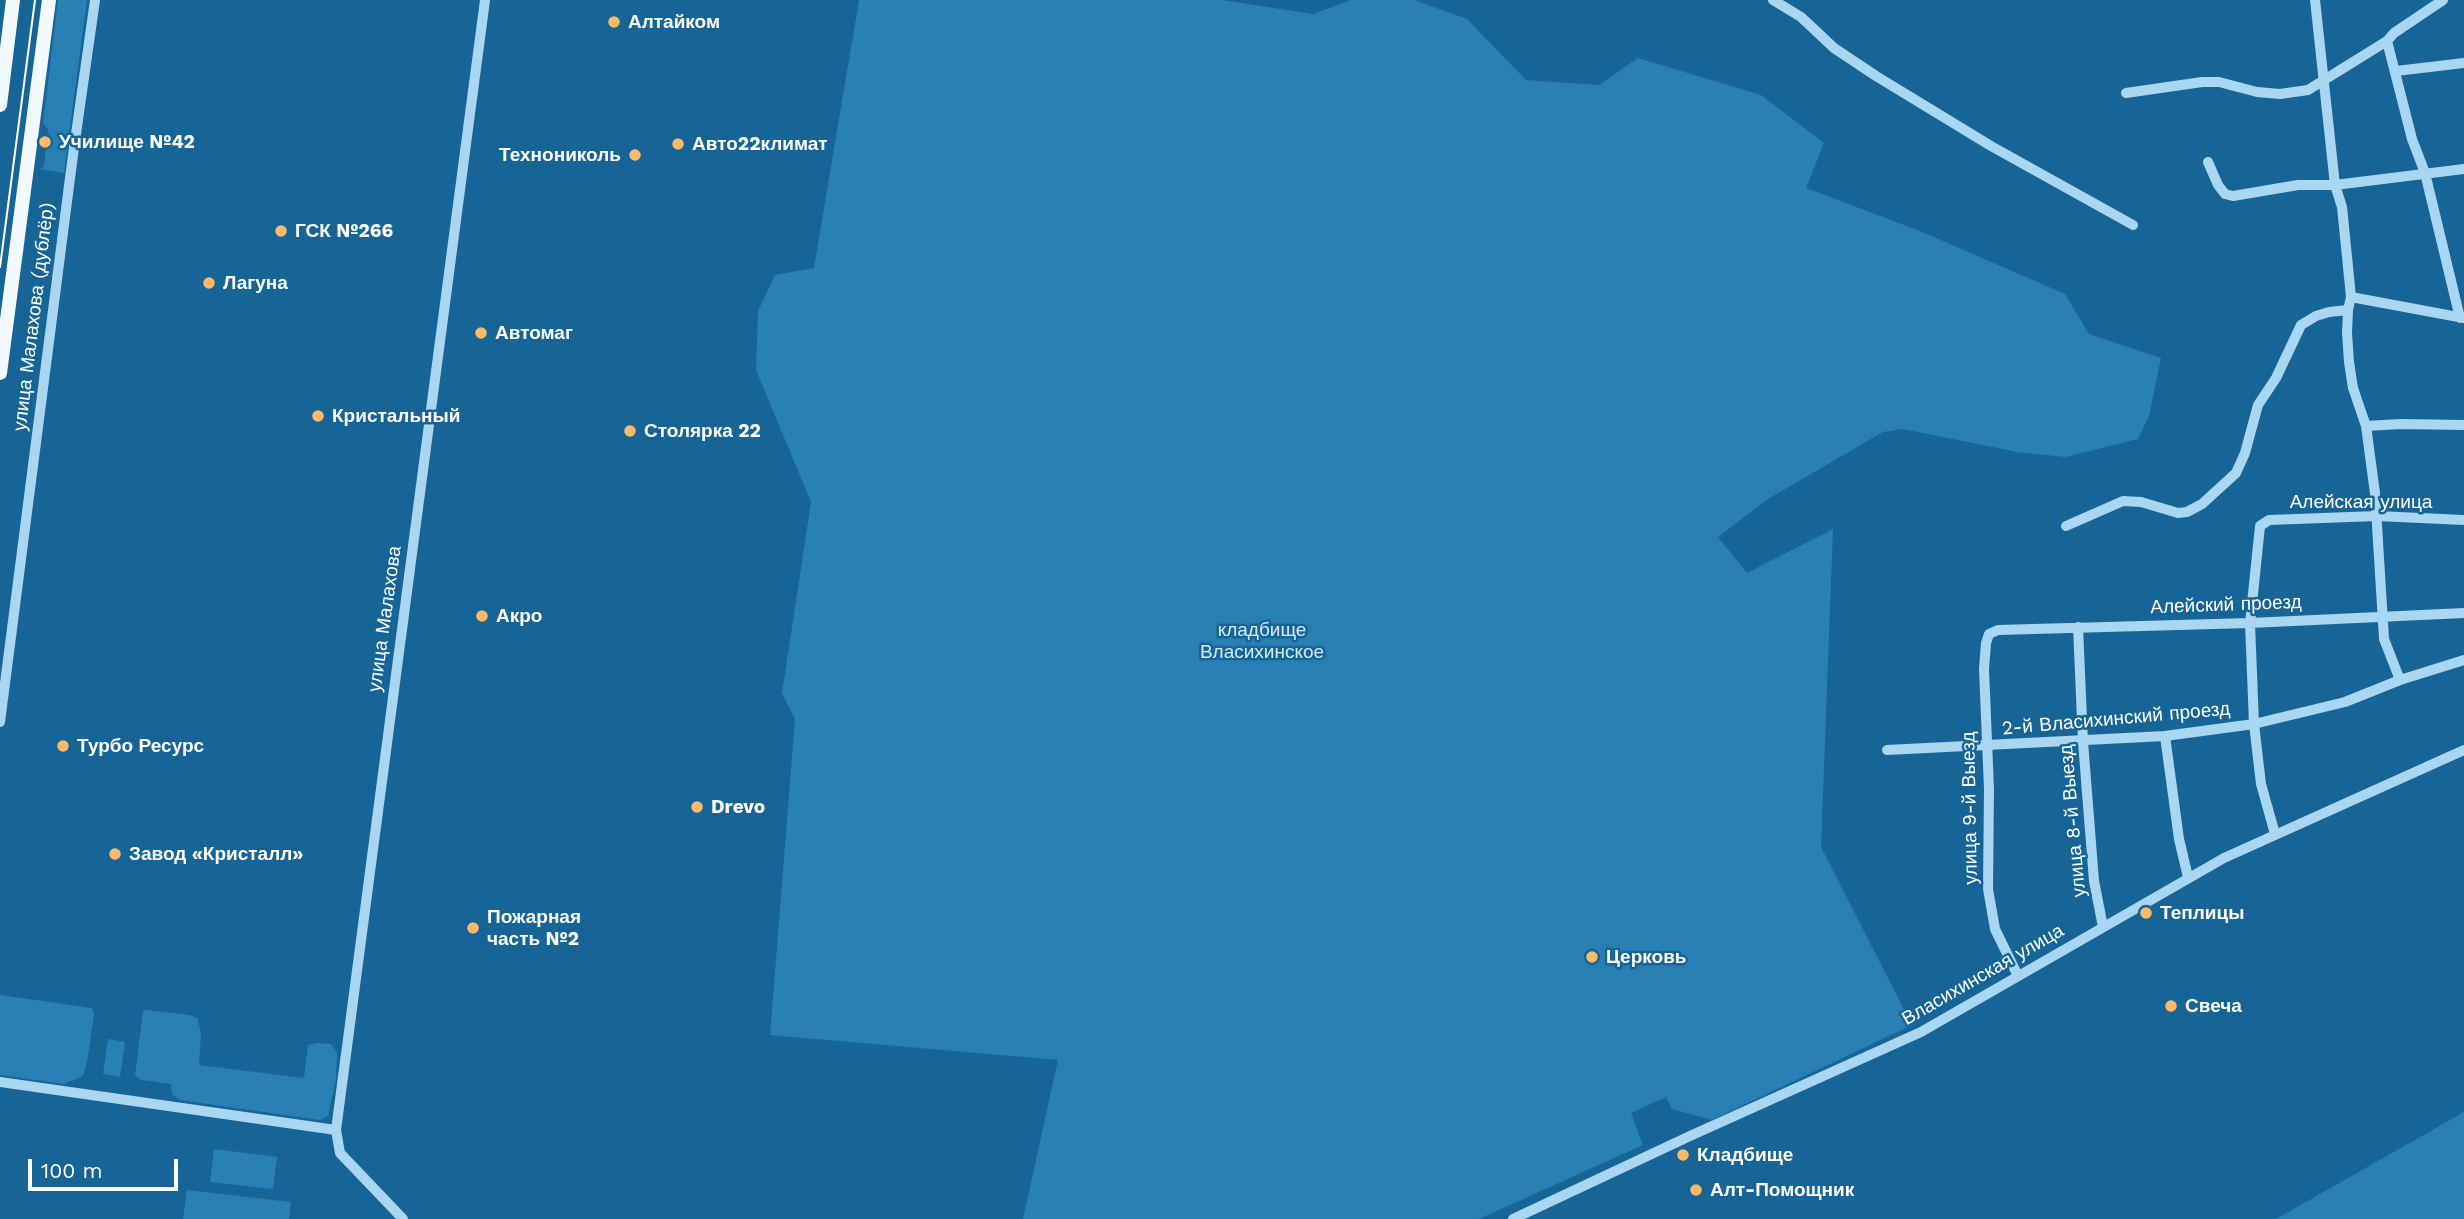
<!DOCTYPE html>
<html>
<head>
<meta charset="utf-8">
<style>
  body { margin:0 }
  #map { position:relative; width:2464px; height:1219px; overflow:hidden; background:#176596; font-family:"Work Sans",sans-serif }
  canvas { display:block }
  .scale { position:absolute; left:28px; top:1159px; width:150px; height:32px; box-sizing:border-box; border:4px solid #fff; border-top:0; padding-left:9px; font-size:21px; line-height:24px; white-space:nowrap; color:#fff; -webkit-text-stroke:5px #176596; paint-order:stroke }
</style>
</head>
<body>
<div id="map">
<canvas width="2464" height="1219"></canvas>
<div class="scale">100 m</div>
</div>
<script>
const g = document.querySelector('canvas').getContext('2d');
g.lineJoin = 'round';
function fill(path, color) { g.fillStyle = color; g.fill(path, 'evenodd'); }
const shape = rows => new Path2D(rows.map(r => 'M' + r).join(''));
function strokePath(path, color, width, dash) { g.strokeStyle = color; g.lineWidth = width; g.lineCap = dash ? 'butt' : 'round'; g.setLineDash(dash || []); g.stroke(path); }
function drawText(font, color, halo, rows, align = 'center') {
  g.font = font + ' "Work Sans",sans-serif'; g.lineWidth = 5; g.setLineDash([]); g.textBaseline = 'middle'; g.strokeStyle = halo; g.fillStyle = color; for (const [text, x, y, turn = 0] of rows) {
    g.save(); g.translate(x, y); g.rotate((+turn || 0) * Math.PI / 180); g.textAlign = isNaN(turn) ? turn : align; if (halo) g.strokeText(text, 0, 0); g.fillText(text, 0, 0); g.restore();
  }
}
const green = shape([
  [58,0,87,0,64,173,40,169,44,166,48,129,43,123],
  [859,0,1222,0,1313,14,1351,0,1414,0,1467,19,1526,80,1599,85,1638,58,1761,95,1824,143,1806,188,1920,231,2065,294,2089,334,2161,358,2149,416,2138,439,2065,457,2017,452,1903,429,1883,432,1768,499,1718,537,1747,573,1833,529,1821,847,1912,1025,1712,1120,1672,1109,1666,1097,1631,1113,1643,1145,1479,1219,1023,1219,1058,1060,770,1035,795,719,782,693,811,502,756,370,758,311,775,275,814,268],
  [0,995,92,1008,94,1014,87,1063,83,1076,64,1084,0,1075],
  [146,1010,190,1015,198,1019,201,1034,199,1065,304,1078,308,1045,317,1043,331,1044,337,1053,336,1080,328,1116,320,1120,180,1100,172,1094,171,1084,141,1080,135,1075,143,1011],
  [108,1039,125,1042,120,1077,103,1074],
  [2464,1112,2464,1219,2276,1219],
  [214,1149,277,1157,273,1189,210,1182],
  [187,1190,291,1202,289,1219,183,1219]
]);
const minor = shape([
  [1773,0,1801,17,1834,48,1876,76,1991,146,2133,225],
  [2315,0,2335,185,2464,169],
  [2387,41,2412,139,2425,173,2460,318],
  [2396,71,2464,63],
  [2126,93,2202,82,2219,82,2257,92,2280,94,2308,90,2387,41,2394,33,2443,0],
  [2208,162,2218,185,2225,194,2233,196,2298,185,2335,185,2342,207,2351,297,2348,310,2347,333,2349,362,2353,388,2366,426,2375,493,2384,639,2400,680],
  [2351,297,2464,318],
  [2366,426,2401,424,2464,425],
  [2066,526,2123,501,2141,502,2178,513,2187,512,2202,504,2236,473,2245,453,2258,405,2276,378,2301,325,2316,316,2329,312,2348,310],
  [2078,627,2083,742,2094,881,2103,927],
  [0,722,73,155,95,0],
  [2165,736,2179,839,2188,877],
  [1887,750,2165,736,2254,724,2345,702,2400,680,2464,660],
  [2275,834,2261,784,2254,724,2250,623,2260,526,2269,520,2377,516,2464,520],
  [2018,976,1995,929,1988,889,1989,789,1984,669,1986,643,1989,634,1998,630,2250,623,2464,613],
  [0,1082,336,1130],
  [403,1219,340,1153,336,1130,485,0],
  [1513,1219,1690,1136,1921,1032,2224,858,2464,750]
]);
const major = shape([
  [0,105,13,0],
  [0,373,49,0]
]);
const tram = shape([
  [0,267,35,0]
]);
const markers = [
  [614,22,7,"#ffba69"],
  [45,142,7,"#ffba69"],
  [678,144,7,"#ffba69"],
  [635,155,7,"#ffba69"],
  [281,231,7,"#ffba69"],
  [209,283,7,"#ffba69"],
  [481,333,7,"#ffba69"],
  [318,416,7,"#ffba69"],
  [630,431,7,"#ffba69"],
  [482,616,7,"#ffba69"],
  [63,746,7,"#ffba69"],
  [697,807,7,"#ffba69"],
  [115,854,7,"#ffba69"],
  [2146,913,7,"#ffba69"],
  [473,928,7,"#ffba69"],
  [1592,957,7,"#ffba69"],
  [2171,1006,7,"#ffba69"],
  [1683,1155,7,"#ffba69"],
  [1696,1190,7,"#ffba69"]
];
const poiNames = [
  ["Алтайком",628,22],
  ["Училище №42",59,142],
  ["Авто22климат",692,144],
  ["Технониколь",621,155,"right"],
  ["ГСК №266",295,231],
  ["Лагуна",223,283],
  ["Автомаг",495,333],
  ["Кристальный",332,416],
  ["Столярка 22",644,431],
  ["Акро",496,616],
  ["Турбо Ресурс",77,746],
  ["Drevo",711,807],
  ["Завод «Кристалл»",129,854],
  ["Теплицы",2160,913],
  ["Пожарная",487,917],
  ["часть №2",487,939],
  ["Церковь",1606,957],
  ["Свеча",2185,1006],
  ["Кладбище",1697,1155],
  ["Алт-Помощник",1710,1190]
];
const streetNames = [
  ["улица Малахова (дублёр)",34,317,-83],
  ["Алейская улица",2361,502],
  ["Алейский проезд",2226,605,-2],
  ["улица Малахова",385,619,-82],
  ["2-й Власихинский проезд",2116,719,-5],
  ["улица 9-й Выезд",1970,808,-91],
  ["улица 8-й Выезд",2073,821,-95],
  ["Власихинская улица",1983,975,-30]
];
const parkNames = [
  ["кладбище",1262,630],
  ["Власихинское",1262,652]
];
fill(green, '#277fb3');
strokePath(minor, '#a9d6f1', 10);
strokePath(major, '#f3faff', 14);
strokePath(tram, '#fff', 2);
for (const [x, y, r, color] of markers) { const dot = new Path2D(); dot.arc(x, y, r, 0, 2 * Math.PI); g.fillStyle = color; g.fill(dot); strokePath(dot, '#176596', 2.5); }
drawText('bold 19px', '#fff', '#176596', poiNames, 'left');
drawText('19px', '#fff', '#176596', streetNames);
drawText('19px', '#d1ecfc', '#176596', parkNames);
</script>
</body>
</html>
